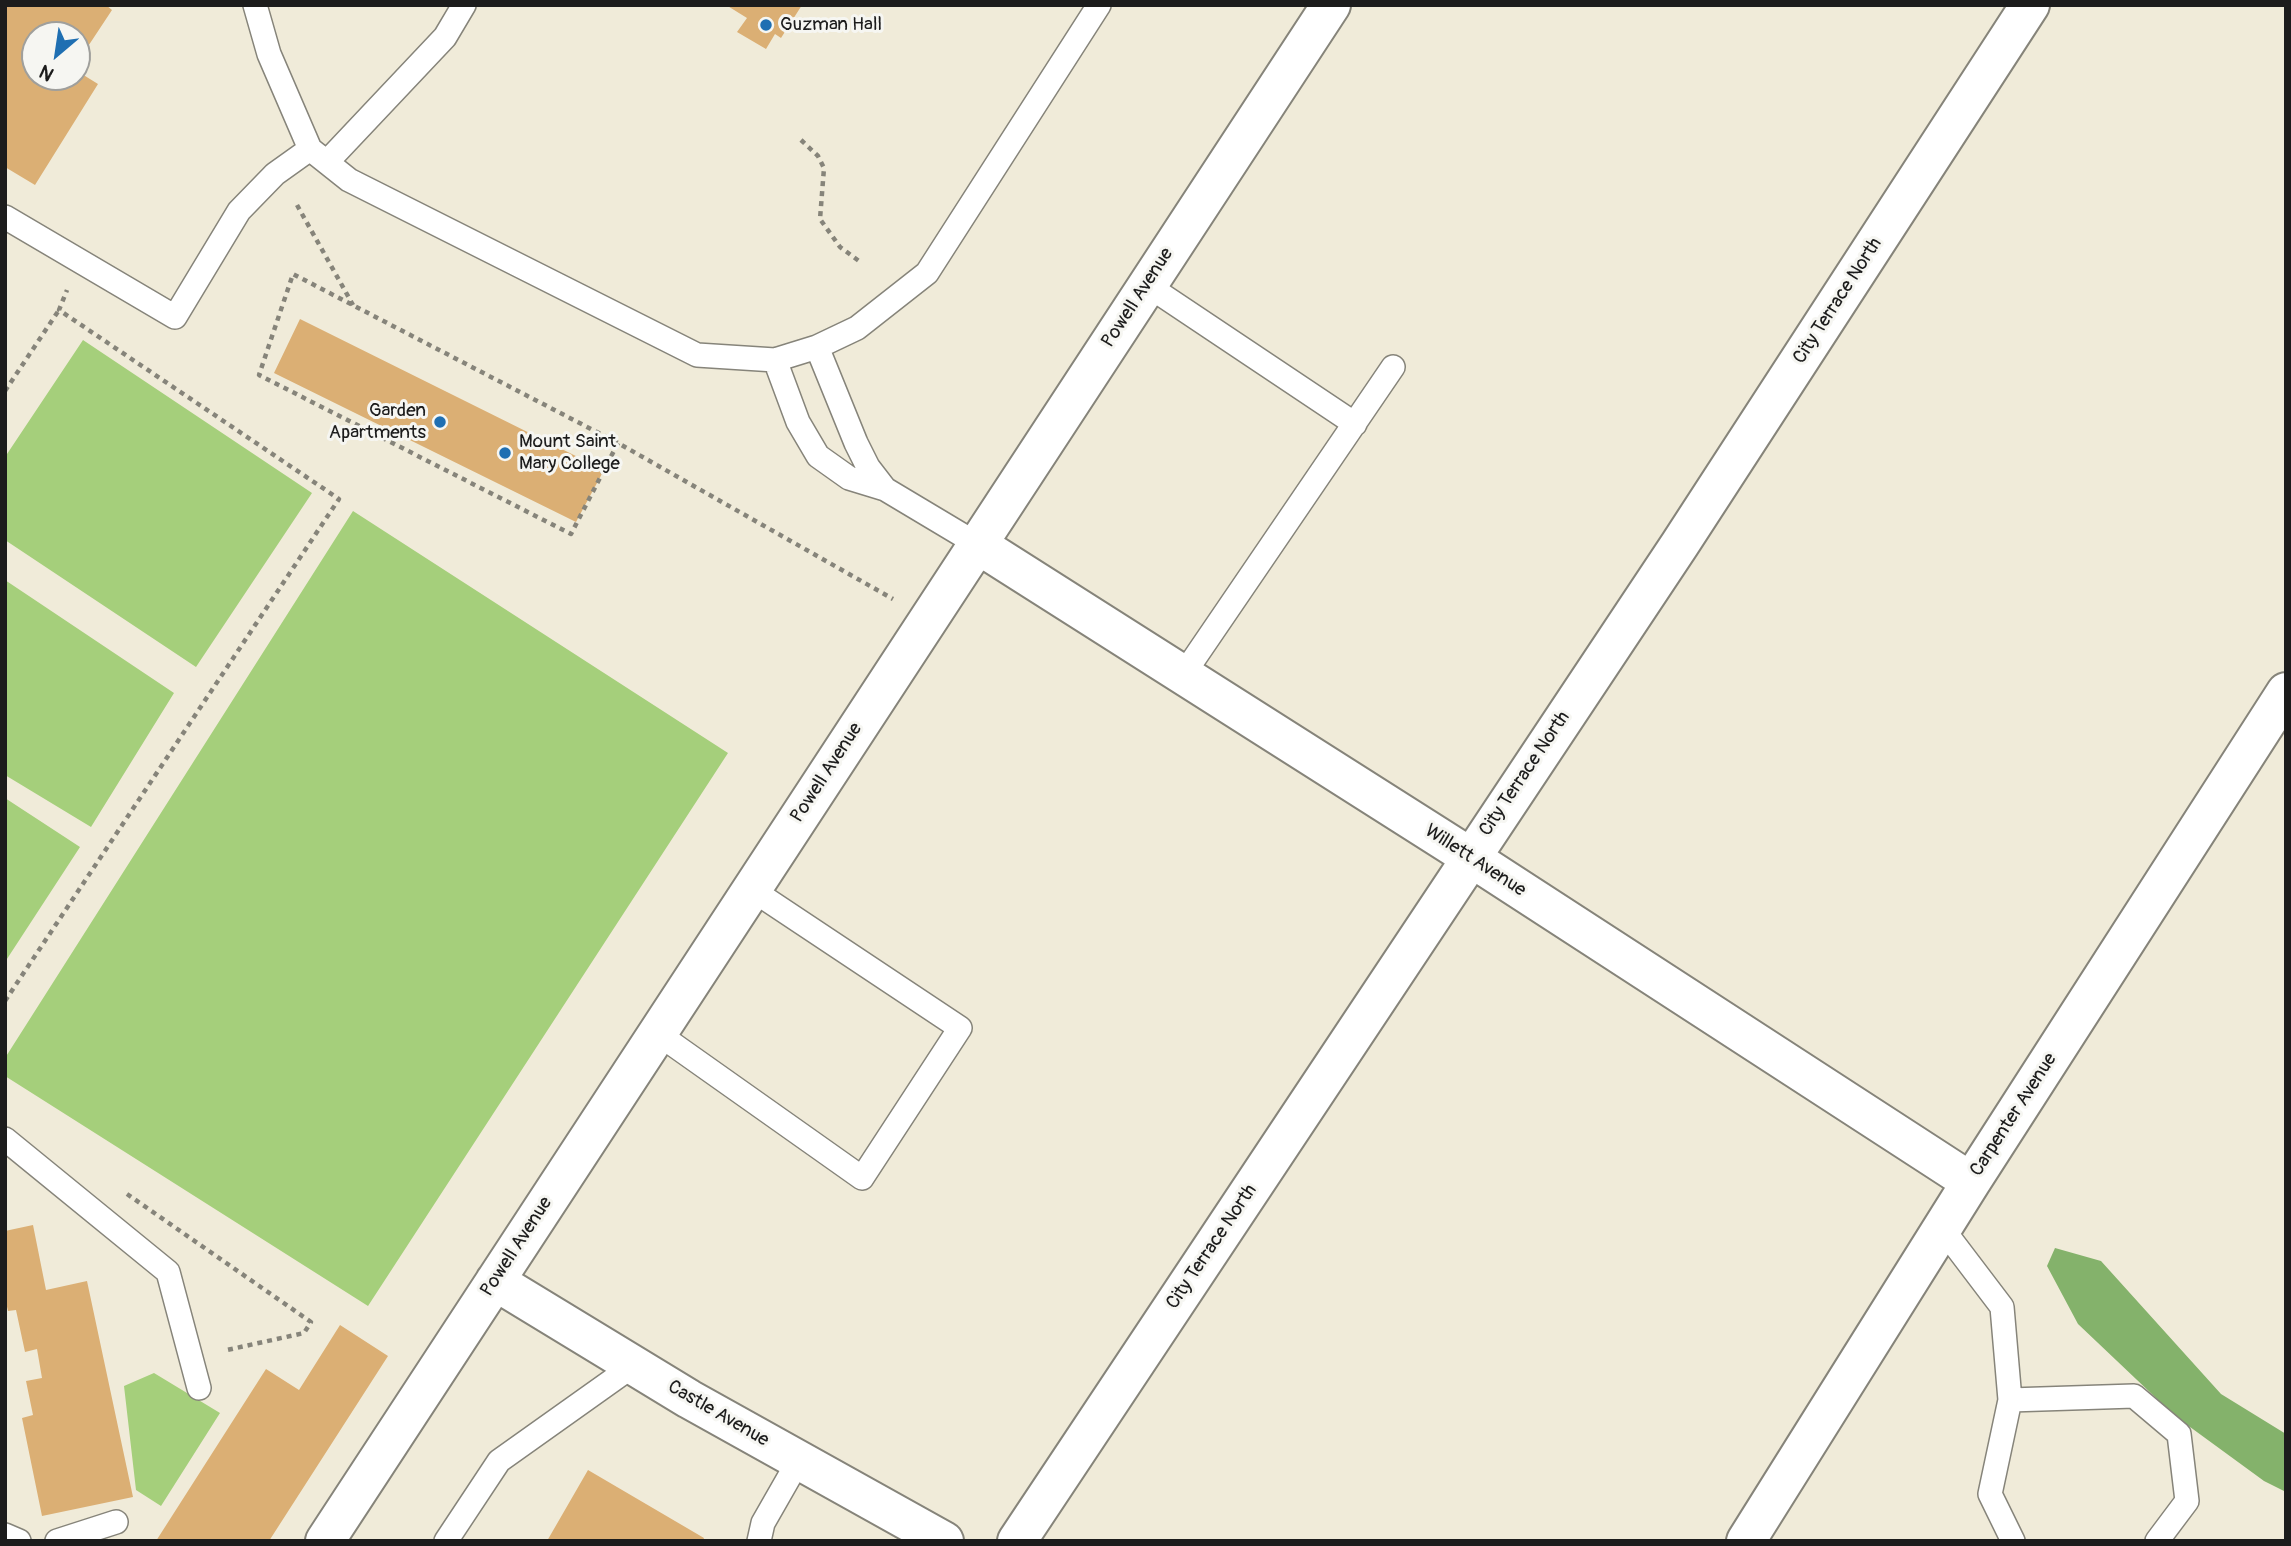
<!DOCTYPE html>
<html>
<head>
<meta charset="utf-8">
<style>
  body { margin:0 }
  #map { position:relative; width:2291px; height:1546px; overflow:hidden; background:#f0ebd9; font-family:Pangolin,sans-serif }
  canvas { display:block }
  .frame { position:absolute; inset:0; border:7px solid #1c1c1c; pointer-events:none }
  .north { position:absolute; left:21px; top:21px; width:70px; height:70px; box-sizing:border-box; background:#f6f6f2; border:2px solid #9f9f9c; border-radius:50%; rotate:209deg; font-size:19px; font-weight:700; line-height:28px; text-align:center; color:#1c1c1c }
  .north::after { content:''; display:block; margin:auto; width:24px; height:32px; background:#1f6fb2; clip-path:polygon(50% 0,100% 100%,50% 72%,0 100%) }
</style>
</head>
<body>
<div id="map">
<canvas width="2291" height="1546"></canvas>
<div class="frame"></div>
<div class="north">N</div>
</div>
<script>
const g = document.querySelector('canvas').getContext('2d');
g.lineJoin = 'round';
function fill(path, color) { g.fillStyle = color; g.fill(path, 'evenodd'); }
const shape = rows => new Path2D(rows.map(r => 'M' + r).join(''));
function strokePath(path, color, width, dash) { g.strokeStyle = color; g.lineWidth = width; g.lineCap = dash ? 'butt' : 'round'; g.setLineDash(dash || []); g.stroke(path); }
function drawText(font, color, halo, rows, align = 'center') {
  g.font = font + ' Pangolin,sans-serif'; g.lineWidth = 6; g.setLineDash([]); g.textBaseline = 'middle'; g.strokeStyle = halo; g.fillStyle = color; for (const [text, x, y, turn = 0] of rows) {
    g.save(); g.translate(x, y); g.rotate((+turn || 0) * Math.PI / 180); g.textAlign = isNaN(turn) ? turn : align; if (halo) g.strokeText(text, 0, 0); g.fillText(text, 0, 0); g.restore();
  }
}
const green = shape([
  [83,340,312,493,196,667,5,540,5,457],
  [353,511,728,753,368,1306,5,1076,5,1058],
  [5,580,174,693,91,827,5,775],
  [5,798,80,847,5,962],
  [154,1373,220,1413,161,1506,136,1490,124,1386]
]);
const forest = shape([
  [2055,1248,2101,1261,2221,1394,2286,1434,2286,1492,2264,1481,2175,1416,2078,1324,2047,1266]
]);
const building = shape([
  [5,5,106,5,112,10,77,63,77,35,35,35,35,77,77,77,77,71,98,84,35,185,5,167],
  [726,5,802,5,781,38,775,34,766,49,737,32,747,18],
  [300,319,604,470,576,522,274,373],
  [33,1225,46,1290,87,1281,133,1497,42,1516,22,1418,33,1415,26,1381,42,1378,37,1349,25,1352,16,1310,8,1311,5,1298,5,1231],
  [340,1325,388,1356,269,1541,156,1541,266,1369,299,1390],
  [588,1470,704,1538,703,1541,547,1541]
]);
const path = shape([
  [801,140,818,156,824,168,820,219,840,247,859,261],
  [297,205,353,305],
  [5,391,59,310],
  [618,443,571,534,259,375,293,274,618,443,893,599],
  [5,1001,339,499,59,310,67,290],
  [127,1194,311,1322,304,1333,227,1350]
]);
const service = shape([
  [255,5,269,54,310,149,349,180,697,355,775,360,817,347,857,328,927,273,1099,5],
  [327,162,445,37,464,5],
  [5,217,175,317,239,211,275,174,310,149],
  [1147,285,1355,424],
  [817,347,856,443,868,467,885,489],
  [775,360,798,422,818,456,849,478,885,489,977,544],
  [1183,675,1393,367],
  [657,1033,862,1178,960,1028,751,889],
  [5,1139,168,1272,199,1388],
  [1942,1228,2002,1307,2010,1400,1990,1494,2013,1541],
  [2010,1400,2134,1396,2179,1434,2187,1501,2157,1541],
  [5,1535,19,1541],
  [57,1541,116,1522],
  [446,1541,499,1461,634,1365],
  [759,1541,763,1523,799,1460]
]);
const minor = shape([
  [977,544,1470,857,1971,1182],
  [495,1281,689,1399,944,1541],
  [325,1541,1331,5],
  [1017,1541,1680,544,2030,5],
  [1746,1541,1971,1182,2286,692]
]);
const markers = [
  [766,25,7,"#1f6fb2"],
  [440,422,7,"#1f6fb2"],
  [505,453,7,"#1f6fb2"]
];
const poiNames = [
  ["Guzman Hall",780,25],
  ["Garden",426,411,"right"],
  ["Apartments",426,433,"right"],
  ["Mount Saint",519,442],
  ["Mary College",519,464]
];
const streetNames = [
  ["Powell Avenue",1138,298,-57],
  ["City Terrace North",1838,301,-57],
  ["Powell Avenue",827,773,-57],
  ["City Terrace North",1525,774,-56],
  ["Willett Avenue",1475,861,33],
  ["Carpenter Avenue",2014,1115,-57],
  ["Powell Avenue",517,1247,-57],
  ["City Terrace North",1212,1247,-56],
  ["Castle Avenue",718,1414,30]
];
fill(green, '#a5cf7b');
fill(forest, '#84b26b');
fill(building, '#dbaf74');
strokePath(service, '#86847a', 26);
strokePath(minor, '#86847a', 42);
strokePath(path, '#86847a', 4.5, [5, 5]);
strokePath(service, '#fff', 23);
strokePath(minor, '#fff', 38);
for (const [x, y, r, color] of markers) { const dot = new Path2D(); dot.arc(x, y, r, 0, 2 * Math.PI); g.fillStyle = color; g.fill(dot); strokePath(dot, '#f6f6f2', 2.5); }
drawText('19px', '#1c1c1c', '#f6f6f2', poiNames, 'left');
drawText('19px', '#1c1c1c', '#f6f6f2', streetNames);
</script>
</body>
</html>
